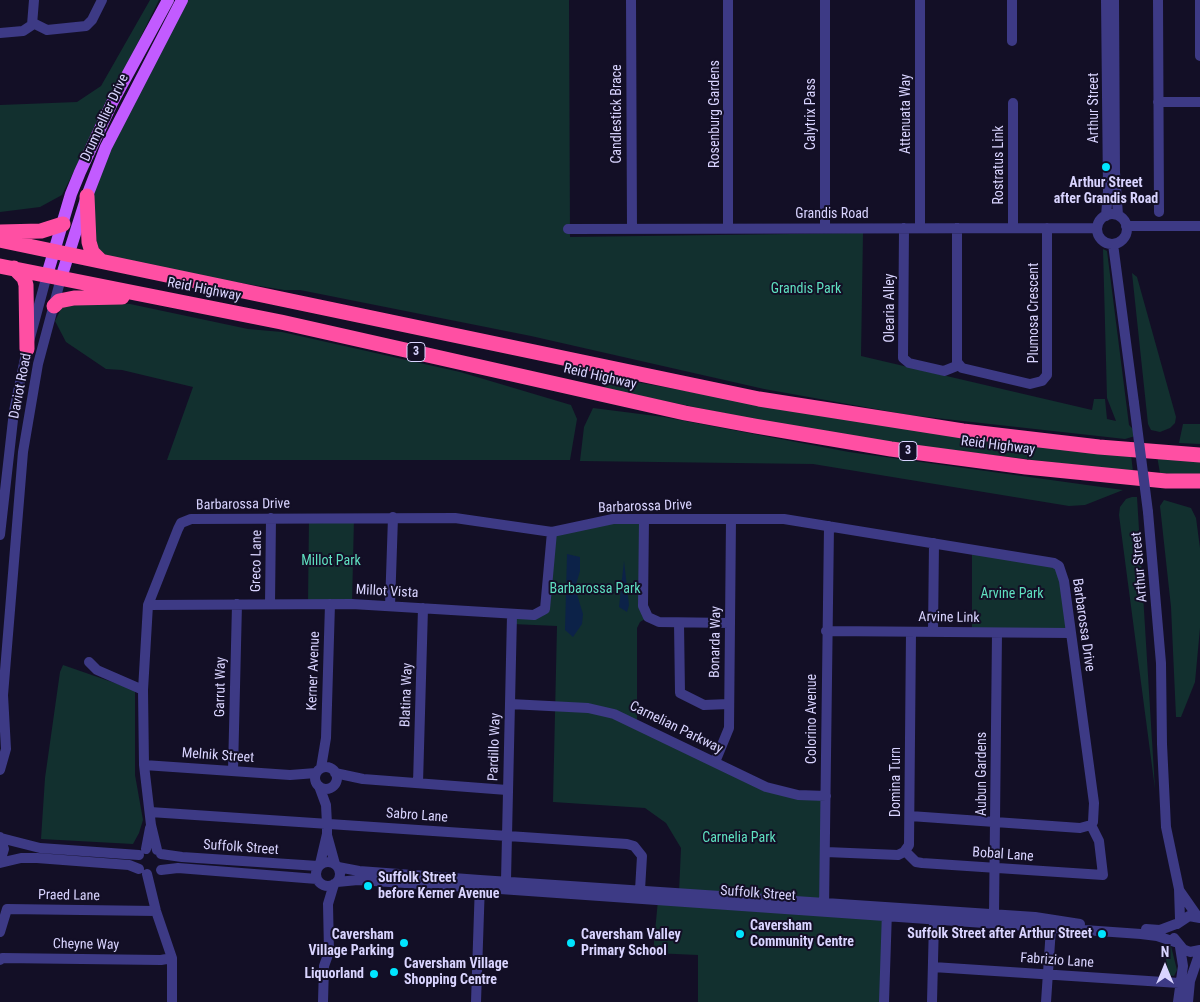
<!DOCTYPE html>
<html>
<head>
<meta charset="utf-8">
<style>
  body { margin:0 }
  #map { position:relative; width:1200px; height:1002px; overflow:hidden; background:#130f26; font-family:"Roboto Condensed",sans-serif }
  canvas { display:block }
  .north { position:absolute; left:1140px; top:942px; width:50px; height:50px; -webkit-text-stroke:4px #130f26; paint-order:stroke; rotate:0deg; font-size:14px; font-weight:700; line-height:20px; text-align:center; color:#d9d4ff }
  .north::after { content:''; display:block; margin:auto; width:18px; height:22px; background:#d9d4ff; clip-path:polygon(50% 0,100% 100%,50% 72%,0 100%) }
</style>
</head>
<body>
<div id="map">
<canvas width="1200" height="1002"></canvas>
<div class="north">N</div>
</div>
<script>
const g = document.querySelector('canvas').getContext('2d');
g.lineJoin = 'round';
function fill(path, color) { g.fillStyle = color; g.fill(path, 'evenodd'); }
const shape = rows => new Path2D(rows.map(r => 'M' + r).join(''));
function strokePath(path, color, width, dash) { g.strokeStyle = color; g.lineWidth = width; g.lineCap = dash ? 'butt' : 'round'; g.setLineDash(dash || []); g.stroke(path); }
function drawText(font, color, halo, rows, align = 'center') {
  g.font = font + ' "Roboto Condensed",sans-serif'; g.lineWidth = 4; g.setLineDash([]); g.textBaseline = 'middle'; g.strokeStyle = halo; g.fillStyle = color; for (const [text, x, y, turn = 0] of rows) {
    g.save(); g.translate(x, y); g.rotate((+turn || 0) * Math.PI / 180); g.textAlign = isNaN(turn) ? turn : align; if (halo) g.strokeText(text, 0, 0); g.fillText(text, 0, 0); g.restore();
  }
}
const green = shape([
  [150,0,159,0,62,195,40,207,0,212,0,105,77,102,101,86],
  [183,0,569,0,570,237,863,233,861,356,1092,410,1094,399,1105,399,1107,419,1116,421,1107,398,1103,249,1107,251,1129,425,1139,435,1125,439,909,415,764,389,531,336,300,290,284,290,100,260,87,196],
  [1132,273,1137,277,1176,417,1175,423,1170,428,1160,432,1151,430,1148,424],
  [86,302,130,304,248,329,282,332,460,372,571,405,577,419,570,460,167,460,193,387,122,370,106,369,66,342,55,321,62,307],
  [614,378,708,395,1131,454,1133,472,885,442,757,420,602,388,609,385],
  [593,408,664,417,849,452,1123,490,1085,505,1069,506,813,464,580,461,584,427],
  [1183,424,1200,424,1200,444,1179,443],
  [1157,456,1200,460,1200,476,1160,473],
  [1132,497,1137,497,1155,789,1119,515,1120,507,1126,499],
  [1164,500,1191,508,1196,518,1200,548,1200,628,1195,682,1181,717,1176,717,1171,607,1160,506],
  [309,518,354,518,352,604,308,603],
  [644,519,648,617,640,622,637,628,637,725,766,787,826,796,824,903,679,893,681,848,666,823,645,808,553,802,557,626,512,624,512,615,542,612,552,532],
  [972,549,1059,566,1070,633,972,632],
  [63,665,135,690,135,775,143,820,139,833,133,844,41,839,45,778,60,672],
  [658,900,886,917,884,1002,698,1002,698,955,653,953],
  [1163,944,1171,946,1177,970,1174,976,1169,975]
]);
const water = shape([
  [567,554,580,557,580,571,575,588,583,614,582,624,573,637,565,630],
  [624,561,629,605,627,612,619,607]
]);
const minor = shape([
  [631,0,632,229],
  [728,0,728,228],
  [920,0,920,228],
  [1012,0,1012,41],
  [1114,0,1115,172,1118,215],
  [1158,0,1159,212],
  [1200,0,1200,56],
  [33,23,47,30,86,26,92,20,102,0],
  [0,33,23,31,32,25,34,0],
  [1158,102,1200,102],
  [1013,103,1013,228],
  '1097 229a15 15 0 1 1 30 0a15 15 0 1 1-30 0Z',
  [1106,216,1108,191,1106,0],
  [1126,226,1200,226],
  [825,228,825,0],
  [904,228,903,358,909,363,944,371,959,365],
  [957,228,957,362,962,368,1030,384,1042,381,1047,375,1047,228],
  [568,229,1097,228],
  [1113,244,1134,403],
  [1148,512,1161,663,1162,744,1166,827,1179,889,1180,919],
  [644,519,643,606,648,617,659,622,730,623],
  [0,535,14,411,27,349,47,275],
  [270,604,271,518],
  [148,605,352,604,534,615,545,609,552,532],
  [390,606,393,517],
  [679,623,680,693,704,705,729,704],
  [826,631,1070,633],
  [933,632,934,543],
  [89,662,97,670,143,690],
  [510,704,588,708,614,714,766,787,798,795,826,796],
  [715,762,729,728,731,519],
  [144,765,290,775,316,773],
  '315 778a11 11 0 1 1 22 0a11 11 0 1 1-22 0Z',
  [321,768,326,738,330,604],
  [0,770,6,749,3,695,23,452,38,364,61,278],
  [233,771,237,604],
  [335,773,363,779,507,790],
  [418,783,423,608],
  [319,786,326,805,327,824,327,834,320,864],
  [150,812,627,844,634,846,642,856,640,890],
  [327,835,335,864],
  [0,837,4,849,0,862],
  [1,838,40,848,139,855],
  [146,849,150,828],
  [157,850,151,825,144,765,143,690,148,605,178,529,181,523,191,519,455,518,552,532,613,519,784,519,1054,563,1059,566,1064,581,1094,803,1093,822,1091,825,1080,828,910,816],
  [905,851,916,862,922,863,1103,875,1099,841,1091,825],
  [826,852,898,855,904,852,909,845,911,632],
  [161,854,182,857,318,866],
  '316 874a12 12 0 1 1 24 0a12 12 0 1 1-24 0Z',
  [0,863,21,858,37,858,129,865,139,869],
  [338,867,359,871,480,880,1035,917,1080,924],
  [161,870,178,868,317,879],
  [147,874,156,911,172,958,172,1002],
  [506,880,512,615],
  [337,882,358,880,500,889,1141,934,1157,936,1175,942],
  [1179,890,1198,917],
  [824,909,829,526],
  [994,914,997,633],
  [1177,924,1189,916,1200,918],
  [1146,929,1160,930,1176,924],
  [0,932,7,909,156,911],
  [1174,938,1183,949,1190,952,1200,950],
  [0,960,2,958,161,960,172,958],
  [933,967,1179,983],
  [323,1002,324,966,329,952,328,904,334,884],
  [476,1002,480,883],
  [884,1002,887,911],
  [932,1002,934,921],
  [1046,1002,1051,928],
  [1178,1002,1183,966,1180,947],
  [1188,1002,1190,981,1200,952]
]);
const major = shape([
  [47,275,71,194,80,172,112,103,168,0],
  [61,278,87,196,106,147,182,0]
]);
const highway = shape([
  [87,196,89,242,92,252,100,260],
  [0,232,41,231,63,224],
  [0,240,759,399,963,431,1099,447,1200,455],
  [0,266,281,322,685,413,755,426,891,449,1026,467,1166,481,1200,481],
  [14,268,24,278,26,285,27,349],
  [54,306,59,301,74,298,122,297]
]);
const minorBridge = shape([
  [1134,403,1148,512]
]);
const markers = [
  [1106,167,5,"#00e5ff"],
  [368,886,5,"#00e5ff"],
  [740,934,5,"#00e5ff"],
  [1102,934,5,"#00e5ff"],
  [404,943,5,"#00e5ff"],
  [571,943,5,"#00e5ff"],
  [394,972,5,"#00e5ff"],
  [374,974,5,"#00e5ff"]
];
const shields = [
  [416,352,18],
  [908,451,18]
];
const shieldNames = [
  ["3",416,352],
  ["3",908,451]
];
const streetNames = [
  ["Arthur Street",1094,108,-90],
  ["Candlestick Brace",617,114,-90],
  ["Rosenburg Gardens",715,114,-90],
  ["Calytrix Pass",811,114,-90],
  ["Attenuata Way",906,114,-90],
  ["Drumpellier Drive",105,118,-65],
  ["Rostratus Link",999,165,-90],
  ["Grandis Road",832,214],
  ["Reid Highway",204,290,11],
  ["Olearia Alley",890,308,-90],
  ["Plumosa Crescent",1034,313,-90],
  ["Reid Highway",600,377,13],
  ["Daviot Road",21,386,-79],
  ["Reid Highway",998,446,7],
  ["Barbarossa Drive",243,505,-1],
  ["Barbarossa Drive",645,507,-2],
  ["Greco Lane",257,561,-89],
  ["Arthur Street",1140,567,-95],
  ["Millot Vista",387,592,3],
  ["Arvine Link",949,618,1],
  ["Barbarossa Drive",1083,625,82],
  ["Bonarda Way",716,642,-89],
  ["Kerner Avenue",314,671,-88],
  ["Garrut Way",221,687,-89],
  ["Blatina Way",407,695,-88],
  ["Colorino Avenue",812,719,-90],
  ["Carnelian Parkway",676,728,26],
  ["Pardillo Way",495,747,-88],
  ["Melnik Street",218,756,4],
  ["Aubun Gardens",982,774,-90],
  ["Domina Turn",896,782,-90],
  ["Sabro Lane",417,816,4],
  ["Suffolk Street",241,848,4],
  ["Bobal Lane",1003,855,4],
  ["Suffolk Street",758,894,4],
  ["Praed Lane",69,896,1],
  ["Cheyne Way",86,945,1],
  ["Fabrizio Lane",1057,961,4]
];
const poiNames = [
  ["Arthur Street",1106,183,"center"],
  ["after Grandis Road",1106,199,"center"],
  ["Suffolk Street",378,878],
  ["before Kerner Avenue",378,894],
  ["Caversham",750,926],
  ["Community Centre",750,942],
  ["Suffolk Street after Arthur Street",1092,934,"right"],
  ["Caversham",394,935,"right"],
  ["Village Parking",394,951,"right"],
  ["Caversham Valley",581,935],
  ["Primary School",581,951],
  ["Caversham Village",404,964],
  ["Shopping Centre",404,980],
  ["Liquorland",364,974,"right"]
];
const parkNames = [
  ["Grandis Park",806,289],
  ["Millot Park",331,561],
  ["Barbarossa Park",595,589],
  ["Arvine Park",1012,594],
  ["Carnelia Park",739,838]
];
fill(green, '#12302f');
fill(water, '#0c2248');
strokePath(minor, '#3d3a85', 10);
strokePath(major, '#c25bff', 12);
strokePath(highway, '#ff4fa3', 15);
strokePath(minorBridge, '#3d3a85', 10);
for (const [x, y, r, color] of markers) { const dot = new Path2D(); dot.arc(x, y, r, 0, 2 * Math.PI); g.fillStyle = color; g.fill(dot); strokePath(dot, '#130f26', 2); }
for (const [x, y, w] of shields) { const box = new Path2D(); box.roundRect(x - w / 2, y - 9.5, w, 19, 4); g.fillStyle = '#130f26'; g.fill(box); strokePath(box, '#d9d4ff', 1); }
drawText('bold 12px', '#d9d4ff', null, shieldNames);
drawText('14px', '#d9d4ff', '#130f26', streetNames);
drawText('bold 14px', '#d9d4ff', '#130f26', poiNames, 'left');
drawText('14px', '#5fe0c0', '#130f26', parkNames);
</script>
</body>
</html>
